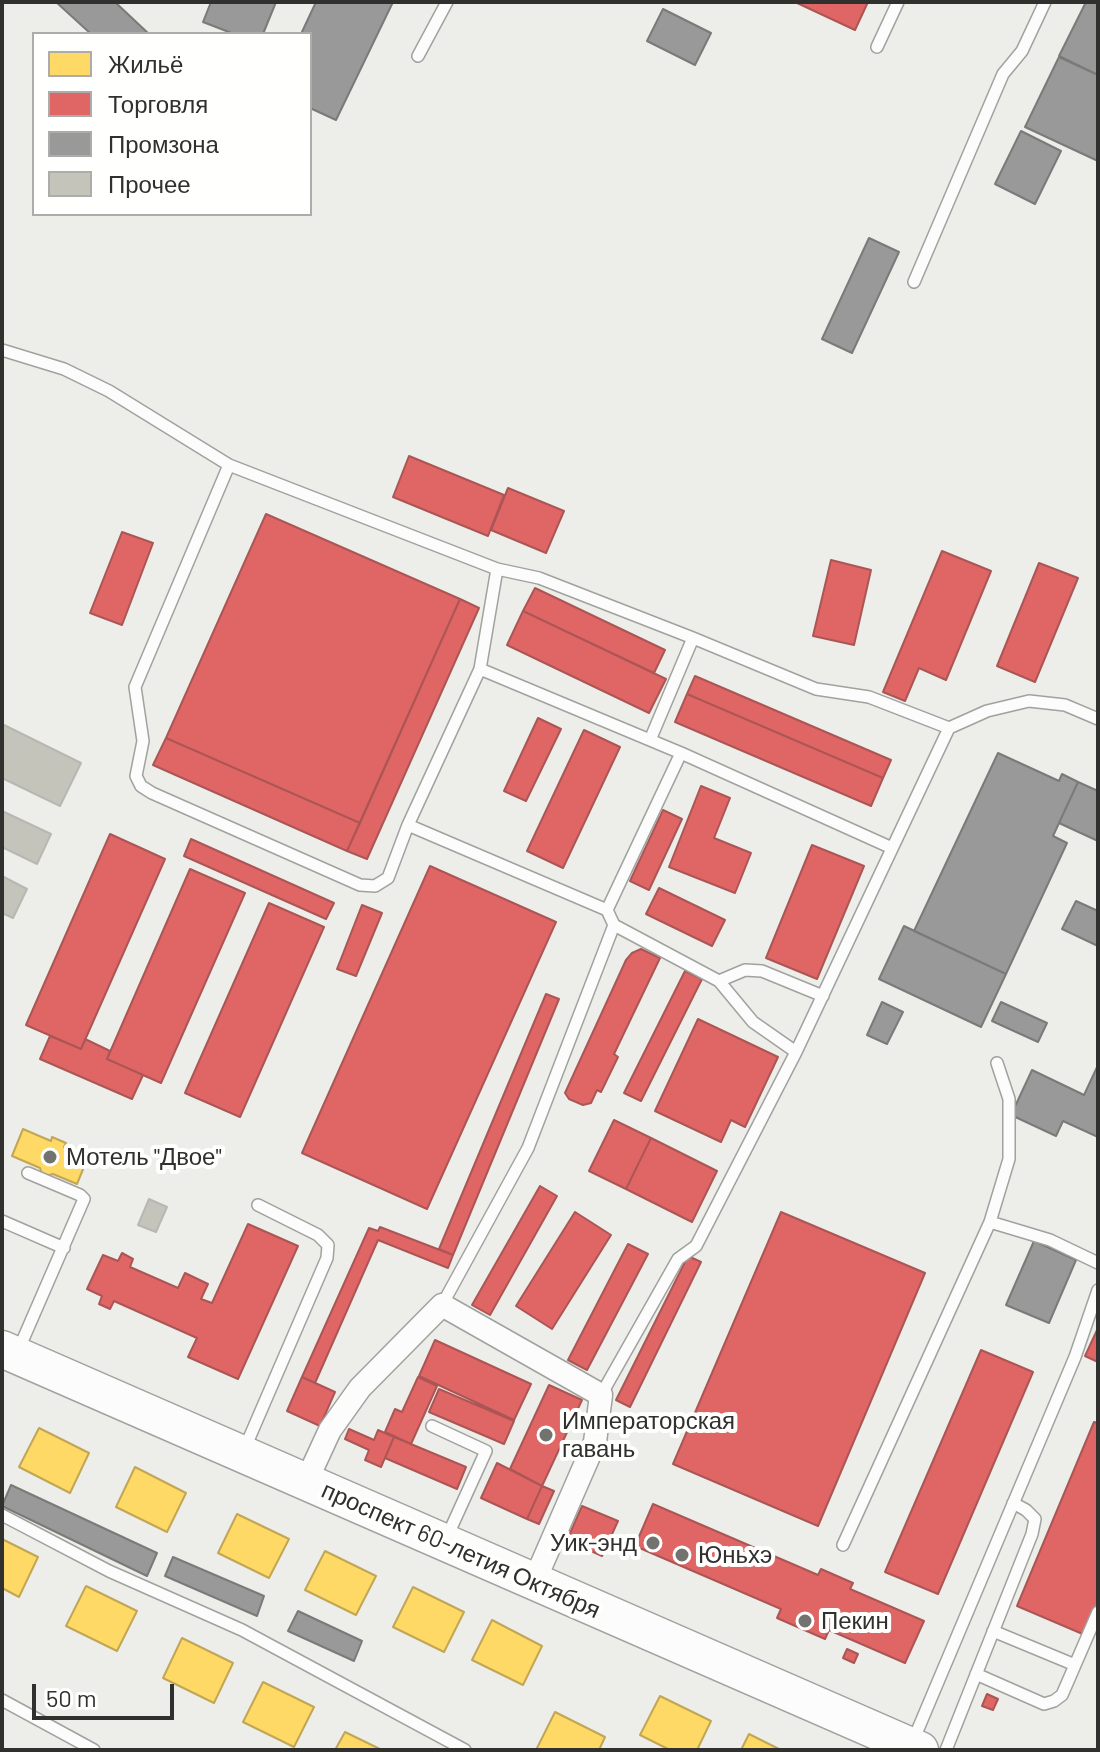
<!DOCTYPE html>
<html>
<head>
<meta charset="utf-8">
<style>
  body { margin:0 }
  #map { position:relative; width:1100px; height:1752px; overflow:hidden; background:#edede9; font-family:Barlow,sans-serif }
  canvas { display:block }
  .frame { position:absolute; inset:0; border:4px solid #30302e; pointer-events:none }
  .legend { position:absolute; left:32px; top:32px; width:280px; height:184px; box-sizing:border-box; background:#fffffe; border:2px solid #acacab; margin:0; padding:10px 14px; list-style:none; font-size:24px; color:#30302e }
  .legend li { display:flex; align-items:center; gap:16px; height:40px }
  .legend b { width:40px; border:2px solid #acacab }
  .scale { position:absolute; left:32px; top:1684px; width:142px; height:36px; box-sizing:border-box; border:4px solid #30302e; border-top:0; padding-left:10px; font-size:24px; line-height:28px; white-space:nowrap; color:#30302e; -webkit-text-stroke:6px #fffffe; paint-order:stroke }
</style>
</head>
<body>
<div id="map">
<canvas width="1100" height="1752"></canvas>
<div class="frame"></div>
<ul class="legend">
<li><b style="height:22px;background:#ffd966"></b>Жильё</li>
<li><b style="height:22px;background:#e06666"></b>Торговля</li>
<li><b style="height:22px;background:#999"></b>Промзона</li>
<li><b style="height:22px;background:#c4c4ba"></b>Прочее</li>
</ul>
<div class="scale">50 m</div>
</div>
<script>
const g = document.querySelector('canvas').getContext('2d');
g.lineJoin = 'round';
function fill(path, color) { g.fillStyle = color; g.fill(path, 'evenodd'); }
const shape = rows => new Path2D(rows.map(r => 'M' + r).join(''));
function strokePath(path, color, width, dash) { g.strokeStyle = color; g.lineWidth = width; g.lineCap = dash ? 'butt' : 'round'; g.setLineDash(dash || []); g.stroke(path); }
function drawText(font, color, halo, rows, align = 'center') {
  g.font = font + ' Barlow,sans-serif'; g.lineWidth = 8; g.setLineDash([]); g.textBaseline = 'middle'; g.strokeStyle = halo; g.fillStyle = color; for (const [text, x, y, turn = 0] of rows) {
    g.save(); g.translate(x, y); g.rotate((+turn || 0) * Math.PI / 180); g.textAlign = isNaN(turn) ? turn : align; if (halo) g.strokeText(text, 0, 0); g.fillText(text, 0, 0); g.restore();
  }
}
const homes = shape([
  [23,1129,51,1141,52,1137,66,1143,64,1147,88,1157,77,1184,53,1174,46,1176,42,1174,40,1168,12,1156,23,1129],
  [39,1428,89,1453,70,1493,19,1467,39,1428],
  [135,1467,186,1493,167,1532,116,1507,135,1467],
  [237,1514,289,1539,269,1578,218,1553,237,1514],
  [2,1539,38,1557,19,1597,2,1588,2,1539],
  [325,1551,376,1576,356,1615,305,1590,325,1551],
  [86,1586,137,1611,117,1651,66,1626,86,1586],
  [413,1587,464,1612,444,1652,393,1627,413,1587],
  [492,1620,542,1646,523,1685,472,1660,492,1620],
  [182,1638,233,1663,214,1703,163,1678,182,1638],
  [263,1682,314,1707,294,1747,243,1722,263,1682],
  [660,1696,711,1721,697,1750,670,1750,640,1735,660,1696],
  [555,1712,605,1737,599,1750,536,1750,555,1712],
  [345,1732,382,1750,335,1750,345,1732],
  [749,1734,781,1750,741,1750,749,1734]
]);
const shops = shape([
  [795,2,868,2,855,30,795,2],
  [409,456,504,495,488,536,393,497,409,456],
  [508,488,564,511,546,553,491,530,508,488],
  [266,514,460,599,360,823,166,738,266,514],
  [122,532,153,543,122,625,90,613,122,532],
  [942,551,991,571,946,680,919,668,905,701,883,692,942,551],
  [831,560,871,570,854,645,813,636,831,560],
  [1039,563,1078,578,1035,682,997,666,1039,563],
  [535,588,665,650,654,673,523,611,535,588],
  [460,599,479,608,367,859,347,851,460,599],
  [523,611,666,679,649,713,507,645,523,611],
  [695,676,891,760,883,778,687,694,695,676],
  [687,694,883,778,871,806,675,722,687,694],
  [538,718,561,729,526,801,504,791,538,718],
  [584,730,620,747,563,868,527,851,584,730],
  [166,738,360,823,347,851,153,765,166,738],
  [701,786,730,798,714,838,751,853,735,893,669,867,701,786],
  [663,810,682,819,649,890,630,881,663,810],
  [110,834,165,859,81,1049,26,1025,110,834],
  [191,839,334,903,326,919,184,856,191,839],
  [812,845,864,866,817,979,766,958,812,845],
  [430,866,556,922,427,1209,302,1153,430,866],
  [190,869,245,893,161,1083,107,1059,190,869],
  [659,888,725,920,712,946,646,914,659,888],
  [269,903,324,927,240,1117,185,1093,269,903],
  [362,905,382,913,356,976,337,969,362,905],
  [641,949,660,958,614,1054,618,1057,601,1092,597,1090,591,1103,583,1105,569,1099,565,1093,626,960,632,953,641,949],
  [685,971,702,979,641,1101,624,1093,685,971],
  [546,994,559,999,453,1255,439,1249,546,994],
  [698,1019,778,1057,745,1127,731,1120,721,1142,655,1111,698,1019],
  [50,1036,81,1049,85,1039,110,1051,107,1059,143,1075,132,1099,40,1059,50,1036],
  [614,1120,651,1138,626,1189,589,1171,614,1120],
  [651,1138,717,1171,692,1222,626,1189,651,1138],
  [540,1186,557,1196,490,1315,472,1305,540,1186],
  [575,1212,611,1235,552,1329,516,1306,575,1212],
  [781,1212,925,1273,818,1526,673,1464,781,1212],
  [248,1224,298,1246,238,1379,188,1357,197,1338,114,1301,110,1309,99,1304,102,1296,87,1289,103,1255,118,1261,122,1253,133,1259,130,1267,178,1288,185,1273,208,1284,201,1299,212,1303,248,1224],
  [380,1227,453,1255,448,1268,378,1240,315,1383,302,1377,369,1228,378,1231,380,1227],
  [628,1244,648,1254,587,1370,568,1360,628,1244],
  [688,1256,701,1262,630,1407,616,1400,688,1256],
  [1098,1328,1098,1362,1085,1356,1098,1328],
  [435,1340,531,1384,514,1420,419,1376,435,1340],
  [981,1350,1033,1372,938,1594,885,1572,981,1350],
  [302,1377,335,1392,320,1426,287,1411,302,1377],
  [418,1377,437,1386,411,1444,385,1432,395,1409,402,1412,418,1377],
  [549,1385,582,1400,542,1486,510,1469,549,1385],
  [439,1389,514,1421,504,1444,429,1412,439,1389],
  [1094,1422,1098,1423,1098,1605,1085,1635,1017,1606,1094,1422],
  [349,1429,374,1440,378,1430,394,1437,381,1467,365,1460,369,1450,345,1439,349,1429],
  [394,1437,466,1467,457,1489,385,1458,394,1437],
  [497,1463,542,1486,527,1519,481,1498,497,1463],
  [542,1486,554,1491,539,1524,527,1519,542,1486],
  [653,1504,818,1575,821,1569,853,1583,850,1589,924,1621,905,1663,829,1630,825,1639,777,1618,781,1609,635,1546,653,1504],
  [582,1506,618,1521,602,1556,567,1540,582,1506],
  [847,1649,858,1654,854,1663,843,1658,847,1649],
  [987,1694,998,1699,993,1710,982,1706,987,1694]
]);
const industry = shape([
  [56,2,115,2,149,34,91,34,56,2],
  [211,2,276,2,263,34,234,34,203,22,211,2],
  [316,2,393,2,336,120,310,108,310,34,301,34,316,2],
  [1086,2,1098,2,1098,75,1059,56,1086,2],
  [663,9,711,33,695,65,647,41,663,9],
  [1059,57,1098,75,1098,161,1025,127,1059,57],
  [1021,131,1061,151,1035,204,995,184,1021,131],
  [869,238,899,252,852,353,822,339,869,238],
  [998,753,1059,781,1062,774,1078,782,1053,836,1067,843,1006,974,914,931,998,753],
  [1078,782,1098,791,1098,841,1059,823,1078,782],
  [1076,901,1098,911,1098,946,1062,929,1076,901],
  [904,926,1006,974,981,1027,879,979,904,926],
  [882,1002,903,1012,887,1044,867,1035,882,1002],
  [1001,1002,1047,1023,1038,1042,992,1021,1001,1002],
  [1098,1065,1098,1137,1063,1121,1056,1136,1011,1115,1032,1070,1084,1095,1098,1065],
  [1034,1241,1076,1260,1049,1323,1006,1305,1034,1241],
  [11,1485,157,1553,147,1576,2,1506,11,1485],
  [173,1557,264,1596,257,1616,165,1576,173,1557],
  [298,1611,362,1641,354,1661,288,1631,298,1611]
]);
const building = shape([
  [2,724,81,763,60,806,2,778,2,724],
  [2,811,51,834,37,864,2,847,2,811],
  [2,876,27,889,13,918,2,913,2,876],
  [149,1199,167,1207,156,1232,138,1225,149,1199]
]);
const service = shape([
  [877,47,898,2],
  [418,56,447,2],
  [914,282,1003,74,1022,51,1045,2],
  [2,350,64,369,109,391,229,465,497,569,539,578,693,638,816,689,869,697,949,728,987,711,1029,701,1065,705,1098,719],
  [229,465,135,687,143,741,136,776,141,786,152,793,360,885,375,886,388,878,408,825,607,910,614,925,719,981,745,970,762,971,823,996],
  [497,569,480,669,681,753,892,848],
  [650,740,693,638],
  [408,825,480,669],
  [607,910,681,753],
  [719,981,753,1022,796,1052],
  [997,1063,1009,1099,1009,1159,990,1222,1050,1240,1098,1263],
  [2,1221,64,1248],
  [442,1305,528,1148,614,925],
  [18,1351,84,1199,80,1195,28,1173],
  [601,1395,678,1259,696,1246,796,1052,949,728],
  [432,1426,486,1451,446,1539],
  [244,1450,327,1258,328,1245,318,1235,258,1205],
  [2,1515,109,1571,242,1630,465,1750],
  [843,1545,990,1222],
  [993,1631,1075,1665],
  [976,1674,1044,1704,1054,1701,1062,1695,1098,1612],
  [2,1700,94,1750],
  [913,1741,1075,1357,1098,1290],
  [946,1750,1032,1534,1035,1519,1026,1510,1013,1503]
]);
const minor = shape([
  [306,1482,330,1430,360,1388,442,1305,601,1395,595,1442,534,1582]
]);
const trunk = shape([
  [2,1349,920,1750]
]);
const markers = [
  [50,1157,8,"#72726f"],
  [546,1435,8,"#72726f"],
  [653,1543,8,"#72726f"],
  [682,1555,8,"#72726f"],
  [805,1621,8,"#72726f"]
];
const poiNames = [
  ["Мотель \"Двое\"",66,1157],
  ["Императорская",562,1421],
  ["гавань",562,1449],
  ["Уик-энд",637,1543,"right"],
  ["Юньхэ",698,1555],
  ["Пекин",821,1621]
];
const streetNames = [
  ["проспект 60-летия Октября",461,1550,24]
];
fill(homes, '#ffd966');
strokePath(homes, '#c1a655', 2);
fill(shops, '#e06666');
strokePath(shops, '#ab5655', 2);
fill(industry, '#999');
strokePath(industry, '#7a7a79', 2);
fill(building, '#c4c4ba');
strokePath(building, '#b7b7b4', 2);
strokePath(service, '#a1a19e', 14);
strokePath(minor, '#a1a19e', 25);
strokePath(trunk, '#a1a19e', 39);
strokePath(service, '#fcfcfc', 11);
strokePath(minor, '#fcfcfc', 22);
strokePath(trunk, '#fcfcfc', 36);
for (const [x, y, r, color] of markers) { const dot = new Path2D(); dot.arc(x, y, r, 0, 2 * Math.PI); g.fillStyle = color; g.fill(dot); strokePath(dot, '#fffffe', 3); }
drawText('24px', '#30302e', '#fffffe', poiNames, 'left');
drawText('24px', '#30302e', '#fffffe', streetNames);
</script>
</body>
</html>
